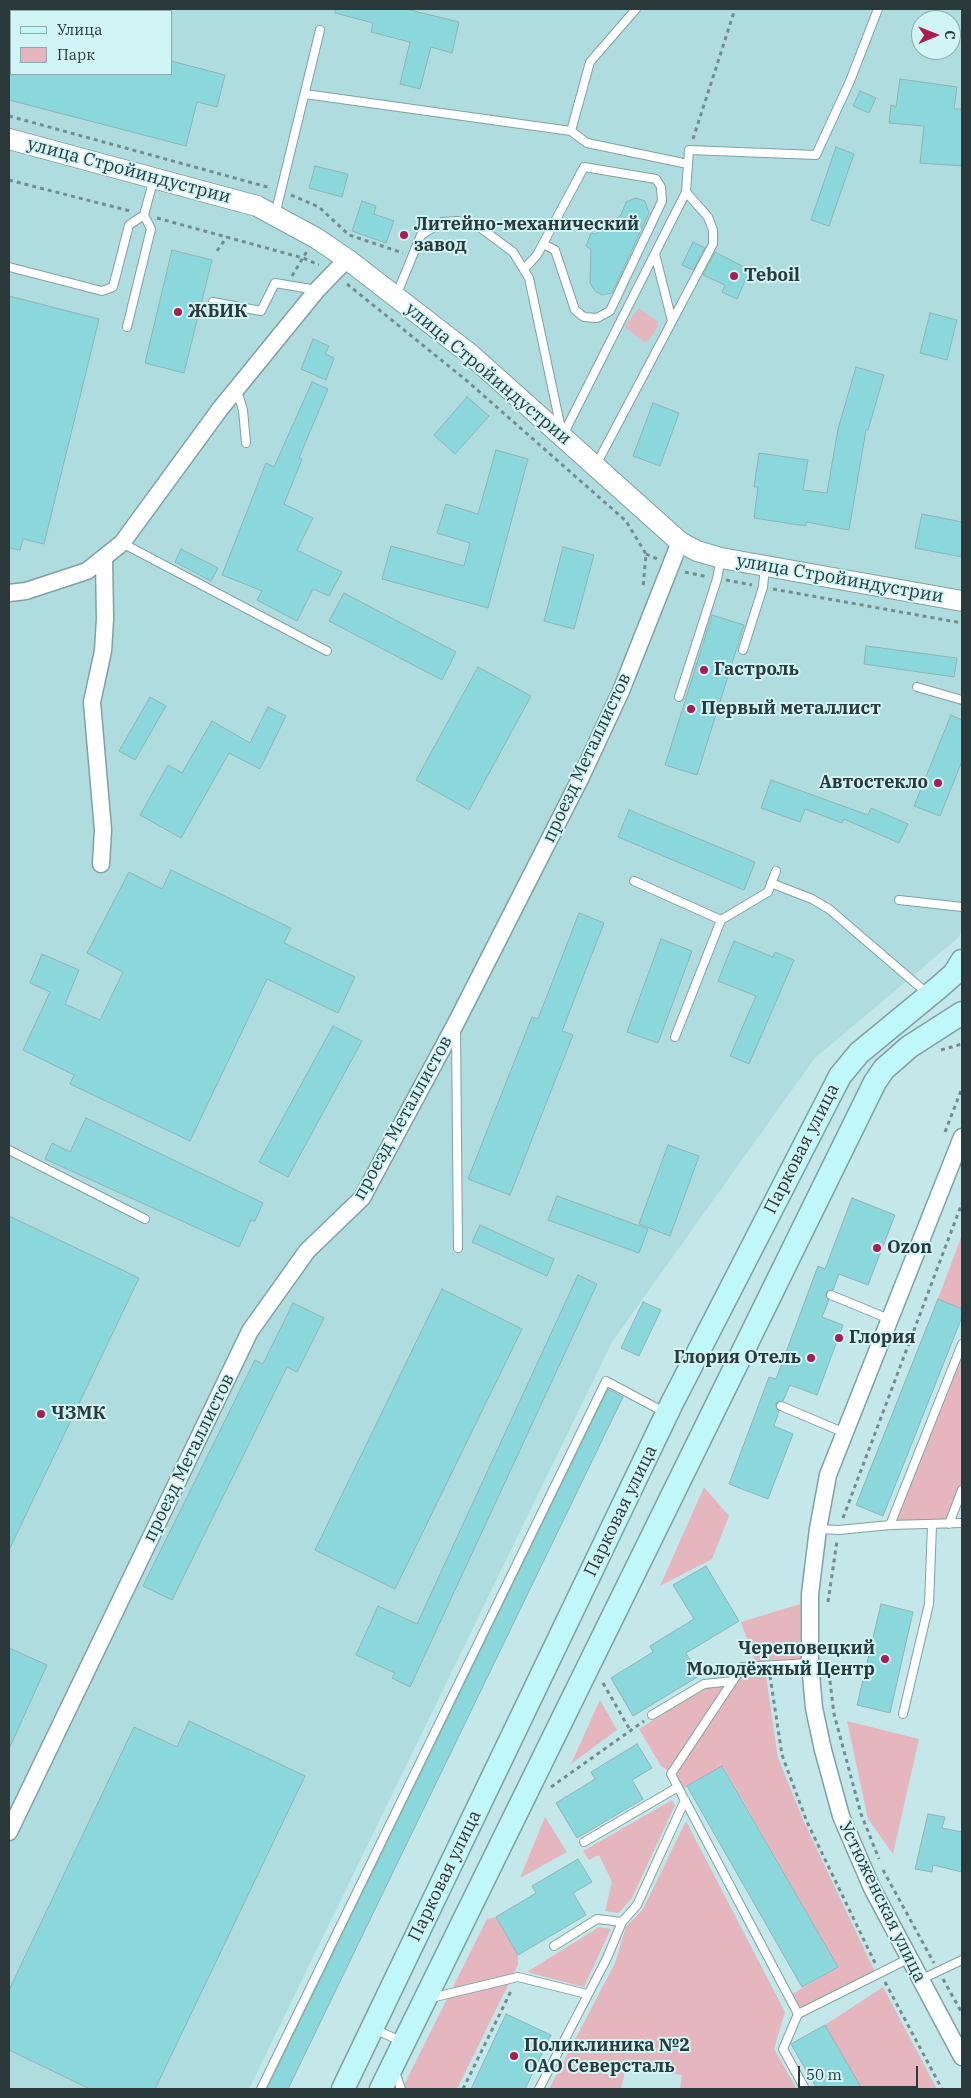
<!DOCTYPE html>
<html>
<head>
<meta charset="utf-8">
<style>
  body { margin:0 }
  #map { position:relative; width:971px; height:2098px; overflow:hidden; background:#c4e8ea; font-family:"IBM Plex Serif",serif }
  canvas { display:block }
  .frame { position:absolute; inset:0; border:10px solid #2b393a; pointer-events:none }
  .legend { position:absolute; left:10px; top:10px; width:162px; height:65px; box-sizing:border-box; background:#d1f5f7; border:1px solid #8faaab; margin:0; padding:6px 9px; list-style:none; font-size:15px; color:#2b393a }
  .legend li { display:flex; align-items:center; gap:10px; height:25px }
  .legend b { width:25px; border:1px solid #8faaab }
  .north { position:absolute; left:911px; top:10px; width:50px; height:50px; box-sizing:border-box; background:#d1f5f7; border:1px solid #8faaab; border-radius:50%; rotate:89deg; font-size:14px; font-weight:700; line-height:20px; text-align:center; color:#2b393a }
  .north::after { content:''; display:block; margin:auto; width:18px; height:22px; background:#ac1b51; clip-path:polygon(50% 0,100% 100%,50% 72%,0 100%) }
  .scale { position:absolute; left:798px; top:2066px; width:120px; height:22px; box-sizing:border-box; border:2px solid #2b393a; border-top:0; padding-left:6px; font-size:15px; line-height:18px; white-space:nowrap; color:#2b393a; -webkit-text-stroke:4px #d1f5f7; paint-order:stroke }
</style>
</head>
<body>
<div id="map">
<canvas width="971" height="2098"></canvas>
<div class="frame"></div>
<ul class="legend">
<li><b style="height:6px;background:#c0f7f9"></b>Улица</li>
<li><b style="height:14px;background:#e5b6be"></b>Парк</li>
</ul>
<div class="north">С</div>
<div class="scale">50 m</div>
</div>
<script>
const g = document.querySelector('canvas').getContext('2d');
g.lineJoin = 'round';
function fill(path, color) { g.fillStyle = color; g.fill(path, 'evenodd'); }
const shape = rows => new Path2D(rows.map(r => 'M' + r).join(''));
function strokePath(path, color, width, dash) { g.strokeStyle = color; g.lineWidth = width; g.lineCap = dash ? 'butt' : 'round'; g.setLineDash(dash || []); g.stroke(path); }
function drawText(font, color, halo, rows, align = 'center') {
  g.font = font + ' "IBM Plex Serif",serif'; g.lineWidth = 4; g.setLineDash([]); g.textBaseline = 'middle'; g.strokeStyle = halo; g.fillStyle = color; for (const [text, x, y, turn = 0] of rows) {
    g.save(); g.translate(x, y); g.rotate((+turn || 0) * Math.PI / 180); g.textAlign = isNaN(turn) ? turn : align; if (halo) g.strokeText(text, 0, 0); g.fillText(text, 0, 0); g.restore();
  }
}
const built = shape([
  [9,9,962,9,962,930,959,937,814,1059,612,1342,249,2089,9,2089],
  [11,11,171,11,171,74,11,74],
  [921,20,951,20,951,50,921,50]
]);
const green = shape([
  [640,309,658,322,658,327,648,341,644,342,626,328,626,325,637,310],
  [962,1235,962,1309,938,1299],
  [962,1344,962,1490,949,1524,890,1525],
  [704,1487,729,1516,712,1559,660,1586],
  [800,1604,801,1659,755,1661,741,1622],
  [765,1669,778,1758,804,1822,875,1972,800,2009,792,1994,838,1967,723,1766,683,1789,675,1775,661,1766,639,1729,704,1688,736,1684,744,1671],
  [600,1700,617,1730,571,1764],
  [847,1721,919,1739,893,1854,868,1819],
  [672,1800,675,1805,632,1898,619,1913,605,1911,612,1882,599,1855,589,1860,583,1851],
  [545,1817,567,1852,520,1878],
  [686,1821,785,2012,774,2049,797,2089,680,2089,682,2075,626,2067,621,2089,549,2089,615,1963,626,1927,643,1909],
  [496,1917,518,1955,518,1965,457,2089,402,2089,487,1919],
  [599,1927,611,1929,584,1987,527,1972],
  [883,1987,937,2089,862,2089,825,2025]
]);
const building = shape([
  [335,9,406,9,459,22,452,53,431,47,420,89,400,84,410,42,371,32,373,23,335,13,335,9],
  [171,61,225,75,217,107,197,102,186,146,9,100,9,74,171,74,171,61],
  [900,79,957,87,954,109,962,109,962,166,920,163,924,126,889,123,891,105,896,107,900,79],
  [860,91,876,98,869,113,853,106,860,91],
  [836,147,854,154,829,226,811,220,836,147],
  [315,166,348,174,342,197,309,188,315,166],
  [636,198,645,201,649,213,612,293,602,295,595,291,590,283,591,249,586,246,591,233,596,234,621,215,626,202,636,198],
  [362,201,376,206,374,214,394,221,386,243,352,231,362,201],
  [693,242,705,248,693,270,682,265,693,242],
  [172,250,212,260,184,373,145,363,172,250],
  [715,252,750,270,737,299,722,292,725,285,703,275,715,252],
  [9,296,99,319,44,544,23,539,20,550,9,548,9,296],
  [930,313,957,320,947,360,920,353,930,313],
  [313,339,329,346,325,354,334,358,326,380,301,369,313,339],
  [856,367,884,375,868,430,866,430,849,530,806,522,806,526,754,518,758,487,754,487,759,453,808,460,803,490,827,493,838,429,856,367],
  [312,382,328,389,299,458,302,459,284,504,313,518,297,550,342,572,329,596,313,589,297,621,257,600,262,591,222,575,266,463,274,467,312,382],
  [467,397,489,416,455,454,434,435,467,397],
  [653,403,679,413,660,466,633,456,653,403],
  [496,450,528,459,488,608,382,579,391,546,464,566,470,543,437,533,446,504,478,514,496,450],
  [922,514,962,522,962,557,915,548,922,514],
  [563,547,594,555,574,629,544,621,563,547],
  [181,549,218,568,211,581,175,562,181,549],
  [344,593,456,652,442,680,329,621,344,593],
  [712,615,744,625,697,775,665,765,712,615],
  [866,646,957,658,954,677,864,664,866,646],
  [478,667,531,696,469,810,416,780,478,667],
  [150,697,166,706,135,760,119,751,150,697],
  [268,707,286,716,260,769,229,753,181,838,140,815,168,765,182,773,212,721,250,743,268,707],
  [951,715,962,720,962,761,940,816,914,806,951,715],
  [771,780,868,815,871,808,908,824,899,843,844,819,842,823,805,809,800,822,761,808,771,780],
  [629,810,755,862,744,890,618,837,629,810],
  [171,870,291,928,284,943,355,977,338,1013,267,979,190,1141,70,1084,74,1075,23,1050,50,992,30,983,42,954,79,970,65,1004,100,1020,123,972,87,953,129,872,162,889,171,870],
  [579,913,604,923,562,1031,573,1035,510,1195,468,1179,532,1017,538,1019,579,913],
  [661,939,692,951,658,1043,627,1032,661,939],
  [734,941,773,957,775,952,794,960,749,1064,730,1056,756,996,718,981,734,941],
  [333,1026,362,1041,288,1177,259,1162,333,1026],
  [86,1118,263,1203,255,1221,251,1220,239,1247,45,1159,52,1143,70,1152,86,1118],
  [668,1145,699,1156,670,1236,639,1224,668,1145],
  [557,1196,648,1229,639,1253,548,1220,557,1196],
  [852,1198,895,1215,868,1285,839,1274,833,1290,826,1292,826,1296,829,1300,822,1317,843,1325,817,1395,790,1385,783,1401,776,1403,776,1407,779,1411,774,1426,793,1434,768,1499,729,1484,769,1377,776,1379,818,1266,825,1269,852,1198],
  [9,1216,139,1278,9,1550,9,1216],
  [480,1225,554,1259,547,1276,472,1242,480,1225],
  [578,1275,597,1284,410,1687,392,1678,395,1673,356,1655,378,1606,417,1624,578,1275],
  [442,1289,522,1329,395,1589,315,1550,442,1289],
  [938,1299,962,1309,962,1317,883,1516,856,1505,938,1299],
  [643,1302,661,1310,639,1356,621,1348,643,1302],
  [293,1303,324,1318,297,1372,287,1367,172,1600,143,1586,255,1360,263,1364,293,1303],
  [608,1389,623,1397,288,2089,267,2089,608,1389],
  [706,1566,739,1621,686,1653,699,1676,633,1716,611,1678,653,1652,650,1646,694,1619,673,1585,706,1566],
  [881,1604,913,1612,890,1713,857,1705,881,1604],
  [9,1648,47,1665,9,1749,9,1648],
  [189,1721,305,1776,155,2089,90,2089,9,2050,9,1990,134,1727,177,1747,189,1721],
  [637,1744,652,1768,632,1780,643,1799,577,1838,556,1803,595,1779,591,1772,637,1744],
  [722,1766,838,1967,802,1987,687,1786,722,1766],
  [928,1814,945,1817,942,1828,962,1832,962,1872,933,1865,932,1872,915,1869,928,1814],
  [578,1859,592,1882,573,1893,586,1915,518,1955,496,1917,536,1893,532,1886,578,1859],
  [506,2014,551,2035,525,2089,471,2089,506,2014],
  [825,2025,862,2089,817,2089,791,2044,825,2025]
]);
const path = shape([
  [9,116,271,188],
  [693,139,735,9],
  [9,180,130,211],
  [291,195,319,207,349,235,403,253],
  [157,218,303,258,319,265],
  [217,251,227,237],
  [292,276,307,251],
  [347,284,466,380,626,521,646,554,643,588],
  [646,554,657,559],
  [685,572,708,577],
  [726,580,752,585],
  [773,589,962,623],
  [941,1050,962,1044],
  [945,1132,962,1088],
  [843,1518,962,1203],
  [828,1602,837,1541],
  [829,1673,834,1714,861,1814,879,1859],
  [770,1676,782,1755,807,1822,875,1963],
  [603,1683,630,1730],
  [551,1787,644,1721],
  [883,1870,934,1963],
  [943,1979,962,2013],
  [885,1982,942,2089],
  [463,2089,512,1989]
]);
const service = shape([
  [305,94,571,131,587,143,688,164],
  [571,131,590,62,636,9],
  [275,215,320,30],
  [655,254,672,321],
  [9,267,102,291,113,287,129,225,144,215],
  [524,269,537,255,584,167,656,179,661,187,662,201,610,311,597,318,584,317,575,310,555,250,543,244],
  [396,296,421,235,442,222,458,221,478,226,513,252,529,278,561,429],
  [213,302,261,311,275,283,317,290],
  [127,327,151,229,144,215,154,178],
  [237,391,243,410,246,443],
  [563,435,686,192,689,150,816,155,850,81,878,9],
  [596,465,713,244,713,230,708,217,686,192],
  [122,543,327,651],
  [743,650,763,587,765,566],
  [917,687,962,700],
  [679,697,717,579,721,558],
  [634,881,721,920],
  [771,883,812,899,829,909,928,994],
  [899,900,962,907],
  [456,1030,458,1248],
  [675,1037,721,920,768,892,776,871],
  [9,1150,145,1219],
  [831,1295,889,1319],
  [781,1406,845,1433],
  [949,1524,962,1490],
  [890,1525,962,1344],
  [818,1529,839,1530,890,1525,962,1523],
  [903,1714,929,1604,932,1525],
  [652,1715,704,1684,733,1681],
  [584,1842,678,1787],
  [554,1946,597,1919,622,1922],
  [920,1980,962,1960],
  [431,1998,518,1977,587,1994],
  [798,2014,908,1959],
  [374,2029,403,2042],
  [395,2072,401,2089],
  [261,2089,606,1381,666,1413],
  [539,2089,607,1958,622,1922,637,1905,685,1800],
  [805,2089,783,2049,798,2014,671,1774,742,1667,810,1663]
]);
const minor = shape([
  [9,593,26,591,87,571,122,543,220,409,317,290,347,259],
  [101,864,103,830,92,702,103,651,105,619,104,558],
  [962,1137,828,1475,818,1529,810,1594,810,1663,814,1708,823,1750,841,1816,872,1888,962,2057],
  [9,1832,250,1331,307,1251,362,1198,456,1023,580,779,621,691,680,542]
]);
const tertiary = shape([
  [9,139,257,206,316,238,347,259,470,354,680,542,697,551,721,558,962,601]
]);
const secondary = shape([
  [343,2089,672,1403,840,1076,859,1053,938,988,954,974,962,961],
  [381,2089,875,1082,884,1069,909,1047,962,1013]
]);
const markers = [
  [404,235,5,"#ac1b51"],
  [734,276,5,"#ac1b51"],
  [178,312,5,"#ac1b51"],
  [704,670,5,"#ac1b51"],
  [691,709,5,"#ac1b51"],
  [938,783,5,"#ac1b51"],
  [877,1248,5,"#ac1b51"],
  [839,1338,5,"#ac1b51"],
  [811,1358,5,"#ac1b51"],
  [41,1414,5,"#ac1b51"],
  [885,1659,5,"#ac1b51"],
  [514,2056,5,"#ac1b51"]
];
const streetNames = [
  ["улица Стройиндустрии",129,171,15],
  ["улица Стройиндустрии",488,374,40],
  ["улица Стройиндустрии",840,579,10],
  ["проезд Металлистов",587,758,-65],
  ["проезд Металлистов",403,1118,-61],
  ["Парковая улица",802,1149,-63],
  ["проезд Металлистов",189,1458,-64],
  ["Парковая улица",621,1511,-64],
  ["Парковая улица",445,1876,-64],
  ["Устюженская улица",882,1902,64]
];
const poiNames = [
  ["Литейно-механический",414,225],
  ["завод",414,246],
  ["Teboil",744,276],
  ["ЖБИК",188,312],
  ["Гастроль",714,670],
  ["Первый металлист",701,709],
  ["Автостекло",928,783,"right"],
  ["Ozon",887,1248],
  ["Глория",849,1338],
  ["Глория Отель",801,1358,"right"],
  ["ЧЗМК",51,1414],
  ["Череповецкий",875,1649,"right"],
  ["Молодёжный Центр",875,1670,"right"],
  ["Поликлиника №2",524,2046],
  ["ОАО Северсталь",524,2067]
];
fill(built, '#afdddf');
fill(green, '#e5b6be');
fill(building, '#8ad8dc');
strokePath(building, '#91b3b5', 1);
strokePath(service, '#7fa1a3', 10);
strokePath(minor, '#7fa1a3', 19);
strokePath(tertiary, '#7fa1a3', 22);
strokePath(secondary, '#7fa1a3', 25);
strokePath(path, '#758d8f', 3, [4, 4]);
strokePath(service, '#fff', 8);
strokePath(minor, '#fff', 16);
strokePath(tertiary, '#fff', 20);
strokePath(secondary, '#c0f7f9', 22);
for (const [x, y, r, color] of markers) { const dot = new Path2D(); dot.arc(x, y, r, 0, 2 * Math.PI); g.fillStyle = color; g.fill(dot); strokePath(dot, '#d1f5f7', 2); }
drawText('18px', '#2b393a', '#d1f5f7', streetNames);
drawText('bold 18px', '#2b393a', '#d1f5f7', poiNames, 'left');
</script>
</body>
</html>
